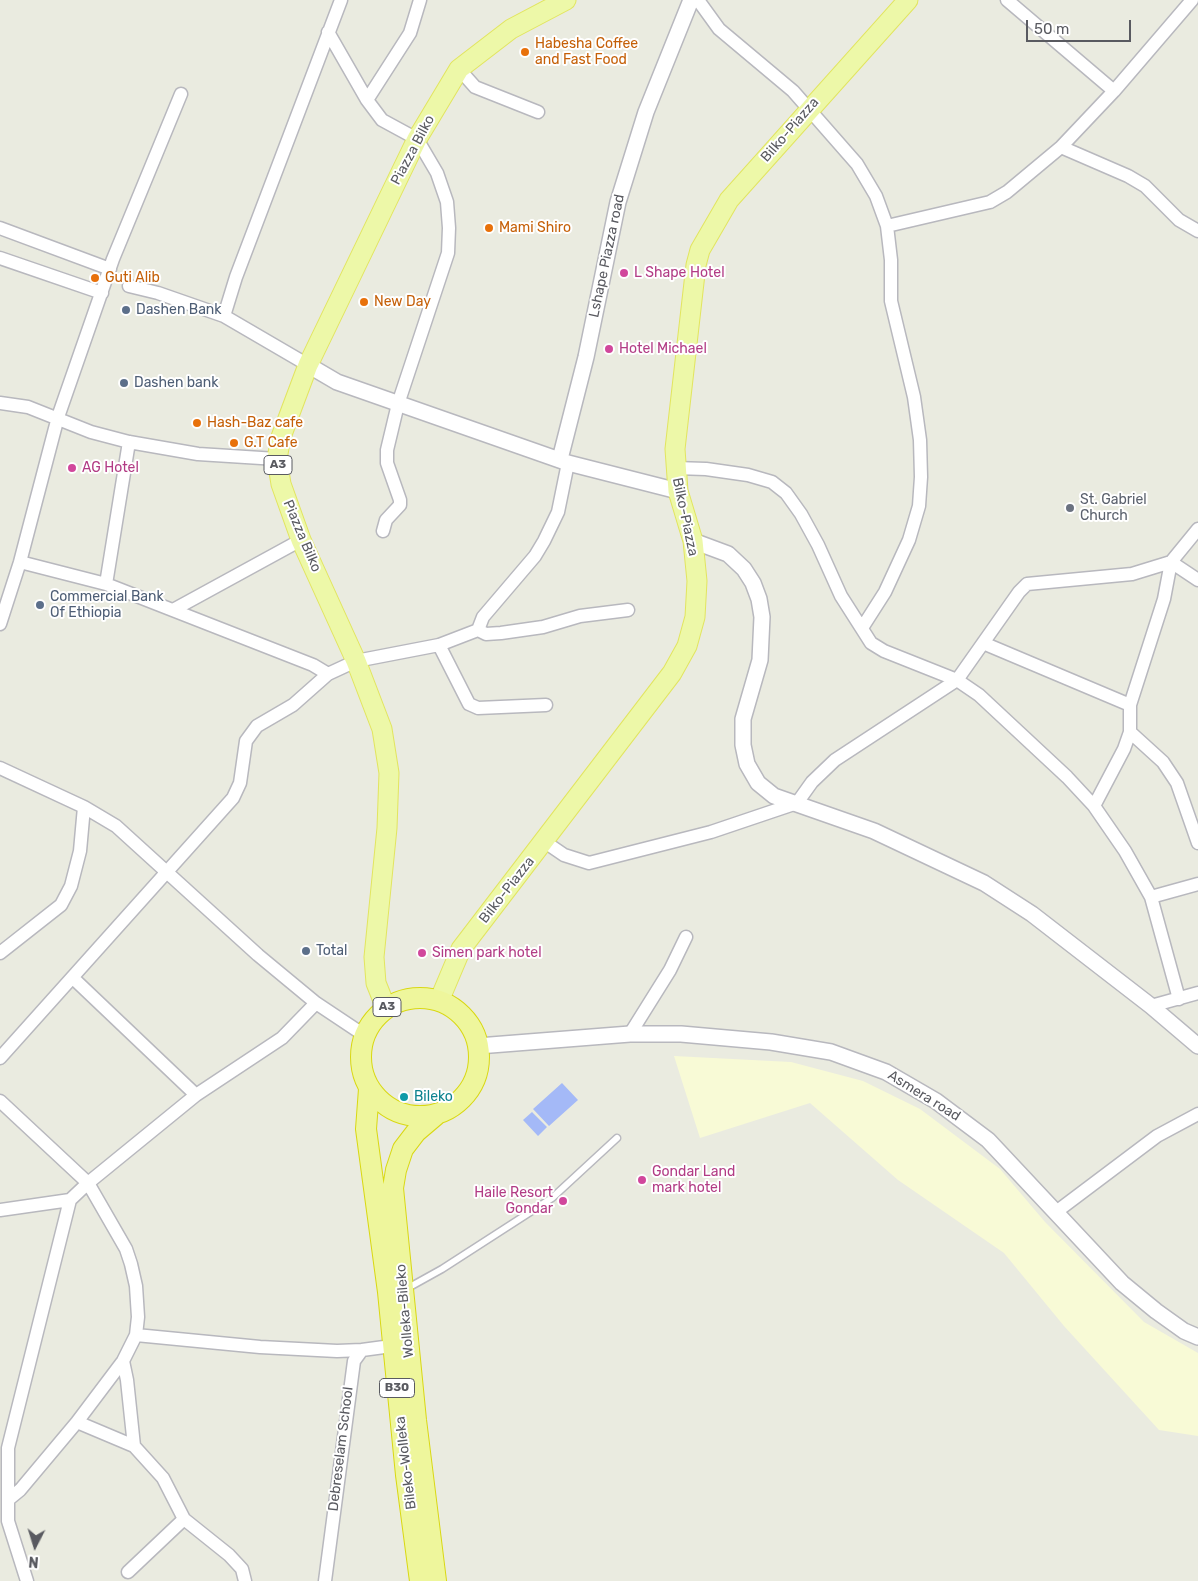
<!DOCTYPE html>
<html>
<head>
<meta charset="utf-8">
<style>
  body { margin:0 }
  #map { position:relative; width:1198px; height:1581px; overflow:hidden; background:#eaebe0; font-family:Rubik,sans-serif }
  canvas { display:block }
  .north { position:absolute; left:10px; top:1521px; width:50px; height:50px; -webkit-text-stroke:4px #fff; paint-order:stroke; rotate:185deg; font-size:14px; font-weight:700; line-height:20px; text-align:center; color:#595a60 }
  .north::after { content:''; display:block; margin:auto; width:18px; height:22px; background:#595a60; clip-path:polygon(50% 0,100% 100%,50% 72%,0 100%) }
  .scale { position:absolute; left:1026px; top:20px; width:105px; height:22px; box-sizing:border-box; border:2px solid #595a60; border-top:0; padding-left:6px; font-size:15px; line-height:18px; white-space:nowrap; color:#595a60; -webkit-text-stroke:4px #fff; paint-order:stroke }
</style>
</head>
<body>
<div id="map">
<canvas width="1198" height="1581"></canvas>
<div class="north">N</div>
<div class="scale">50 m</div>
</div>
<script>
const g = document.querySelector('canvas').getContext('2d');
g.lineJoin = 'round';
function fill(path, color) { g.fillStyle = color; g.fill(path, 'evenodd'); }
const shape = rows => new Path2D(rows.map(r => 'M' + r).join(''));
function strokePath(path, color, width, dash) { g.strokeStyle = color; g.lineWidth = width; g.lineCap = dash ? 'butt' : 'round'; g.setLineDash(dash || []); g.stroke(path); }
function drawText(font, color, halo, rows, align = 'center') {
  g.font = font + ' Rubik,sans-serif'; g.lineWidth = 4; g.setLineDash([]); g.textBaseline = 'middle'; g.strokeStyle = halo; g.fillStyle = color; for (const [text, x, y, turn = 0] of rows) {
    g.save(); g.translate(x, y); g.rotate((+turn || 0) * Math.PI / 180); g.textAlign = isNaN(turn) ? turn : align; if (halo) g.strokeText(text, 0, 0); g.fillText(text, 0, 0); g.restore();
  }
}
const commercial = shape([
  [674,1056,791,1062,863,1081,920,1109,1000,1169,1045,1222,1144,1322,1198,1353,1198,1436,1159,1430,1064,1326,1004,1253,898,1180,810,1103,700,1138]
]);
const water = shape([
  [562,1083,578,1100,549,1126,533,1109],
  [532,1112,547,1127,538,1136,523,1120]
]);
const service = shape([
  [406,1289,442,1269,552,1198,617,1138]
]);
const minor = shape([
  [698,0,719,29,793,91,857,164,876,196,887,226,891,260,891,301,914,397,920,440,921,477,919,506,909,540,885,592,862,628],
  [1007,0,1114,91],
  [328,32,367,100,382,120,417,139,437,173,447,202,449,228,448,253,398,404,387,450,387,463,400,500,400,505,386,520,383,531],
  [459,69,475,87,538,112],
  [367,100,410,33,420,0],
  [1061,147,1128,176,1145,186,1179,220,1198,231],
  [887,226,990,202,1007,192,1061,147,1114,91,1192,0],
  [0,228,110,269],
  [0,258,102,293],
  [129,286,158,293,224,316,308,365],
  [224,316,236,277,341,0],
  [0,403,28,407,91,432,129,442,198,454,277,459],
  [675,468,706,469,748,475,772,482,786,493,801,514,818,545,841,596,871,643,884,651,957,680,979,695,1067,777,1094,806,1125,851,1151,897,1179,999],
  [20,562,106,584,313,665,328,674],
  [1171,562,1198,580],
  [106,584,129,442],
  [173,610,301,540],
  [0,624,20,562,58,417,113,259,181,94],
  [478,630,483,617,535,556,544,541,558,512,568,463],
  [983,643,1130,705],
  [439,645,469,704,478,708,546,705],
  [1130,732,1163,762,1177,783,1198,843],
  [0,768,84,807,116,826,258,955,316,1003,364,1035],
  [1094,806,1124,749,1130,732,1130,705,1164,599,1171,562,1198,529],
  [545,842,564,855,589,863,711,832,797,803,812,782,835,760,957,680,1019,592,1027,584,1132,574,1171,562],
  [1151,897,1198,884],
  [0,953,61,905,71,886,80,851,84,807],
  [73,978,196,1095],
  [316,1003,282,1038,196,1095,88,1183,126,1249,131,1264,136,1286,138,1317,136,1335,260,1347,337,1351,362,1350],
  [1151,1006,1198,993],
  [630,1034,670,970,686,937],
  [0,1058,233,798,240,783,246,741,257,726,293,705,328,674,356,661,439,645,478,630,486,634,501,633,543,627,580,616,628,610],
  [0,1101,88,1183,70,1200,0,1210],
  [1056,1212,1157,1136,1198,1114],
  [123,1361,127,1380,134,1446],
  [77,1422,134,1446,163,1478,184,1519,128,1572],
  [9,1499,20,1490,77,1422,123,1361,136,1335],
  [184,1519,229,1555,242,1569,245,1581],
  [27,1581,8,1521,8,1448,70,1200],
  [325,1581,354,1361,362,1350,399,1345]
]);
const tertiary = shape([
  [308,365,337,382,568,463,678,491],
  [560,459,586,357,618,202,646,112,691,0],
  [693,541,728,554,744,569,753,583,759,599,762,617,760,660,743,719,743,745,747,764,758,783,774,796,874,831,984,883,1032,914,1151,1006,1198,1046],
  [478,1046,630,1034,681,1034,771,1042,831,1052,886,1072,936,1101,988,1140,1122,1283,1156,1311,1184,1331,1198,1337]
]);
const primary = shape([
  [439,1001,461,949,672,673,687,646,695,617,697,581,693,541,678,491,675,449,696,265,700,250,729,200,908,0],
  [386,1008,376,983,374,957,387,828,389,773,382,729,356,661,301,540,281,484,277,459,281,437,308,365,417,139,459,69,511,29,566,0]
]);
const trunk = shape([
  '361 1057a59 59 0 1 1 118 0a59 59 0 1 1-118 0Z',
  [369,1089,366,1129,388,1292,406,1475,420,1581],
  [436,1115,416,1132,403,1149,396,1170,393,1188,416,1420,436,1581]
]);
const markers = [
  [525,52,5,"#e8710a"],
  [489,228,5,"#e8710a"],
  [624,273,5,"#d1479c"],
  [95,278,5,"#e8710a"],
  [364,302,5,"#e8710a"],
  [126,310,5,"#5c6f8a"],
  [609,349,5,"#d1479c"],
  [124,383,5,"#5c6f8a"],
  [197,423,5,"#e8710a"],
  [234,443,5,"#e8710a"],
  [72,468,5,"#d1479c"],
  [1070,508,5,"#6b7280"],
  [40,605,5,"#5c6f8a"],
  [306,951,5,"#5c6f8a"],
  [422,953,5,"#d1479c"],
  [404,1097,5,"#0f9aa8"],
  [642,1180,5,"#d1479c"],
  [563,1201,5,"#d1479c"]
];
const shields = [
  [278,465,28],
  [387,1007,28],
  [397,1388,35]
];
const shieldNames = [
  ["A3",278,465],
  ["A3",387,1007],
  ["B30",397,1388]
];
const foodNames = [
  ["Habesha Coffee",535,44],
  ["and Fast Food",535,60],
  ["Mami Shiro",499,228],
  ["Guti Alib",105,278],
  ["New Day",374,302],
  ["Hash-Baz cafe",207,423],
  ["G.T Cafe",244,443]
];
const streetNames = [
  ["Bilko-Piazza",790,130,-49],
  ["Piazza Bilko",413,150,-62],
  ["Lshape Piazza road",607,256,-78],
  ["Bilko-Piazza",685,517,78],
  ["Piazza Bilko",302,536,67],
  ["Bilko-Piazza",507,890,-52],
  ["Asmera road",924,1096,32],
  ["Wolleka-Bileko",405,1311,-95],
  ["Debreselam School",341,1449,-83],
  ["Bileko-Wolleka",406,1463,-97]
];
const hotelNames = [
  ["L Shape Hotel",634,273],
  ["Hotel Michael",619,349],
  ["AG Hotel",82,468],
  ["Simen park hotel",432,953],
  ["Gondar Land",652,1172],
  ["mark hotel",652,1188],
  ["Haile Resort",553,1193,"right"],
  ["Gondar",553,1209,"right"]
];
const serviceNames = [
  ["Dashen Bank",136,310],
  ["Dashen bank",134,383],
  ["Commercial Bank",50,597],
  ["Of Ethiopia",50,613],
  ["Total",316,951]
];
const worshipNames = [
  ["St. Gabriel",1080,500],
  ["Church",1080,516]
];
const cultureNames = [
  ["Bileko",414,1097]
];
fill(commercial, '#f8fad6');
fill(water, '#a4b9f7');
strokePath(service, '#b8b8be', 9);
strokePath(minor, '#b8b8be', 15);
strokePath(tertiary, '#b8b8be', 18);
strokePath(primary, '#e2e55f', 21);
strokePath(trunk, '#d9d812', 22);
strokePath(service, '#fff', 6);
strokePath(minor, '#fff', 12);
strokePath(tertiary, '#fff', 15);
strokePath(primary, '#edf8a8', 19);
strokePath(trunk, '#eef69c', 20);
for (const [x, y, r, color] of markers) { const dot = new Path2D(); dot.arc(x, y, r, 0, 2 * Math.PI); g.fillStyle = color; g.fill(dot); strokePath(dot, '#fff', 2); }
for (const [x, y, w] of shields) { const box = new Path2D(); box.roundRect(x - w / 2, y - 9.5, w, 19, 4); g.fillStyle = '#fff'; g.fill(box); strokePath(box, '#595a60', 1); }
drawText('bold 12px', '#595a60', null, shieldNames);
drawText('14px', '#c56008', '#fff', foodNames, 'left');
drawText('14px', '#595a60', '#fff', streetNames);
drawText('14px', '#b23c85', '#fff', hotelNames, 'left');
drawText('14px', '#4e5e75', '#fff', serviceNames, 'left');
drawText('14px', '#5b616d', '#fff', worshipNames, 'left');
drawText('14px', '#0d838f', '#fff', cultureNames, 'left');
</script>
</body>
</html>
